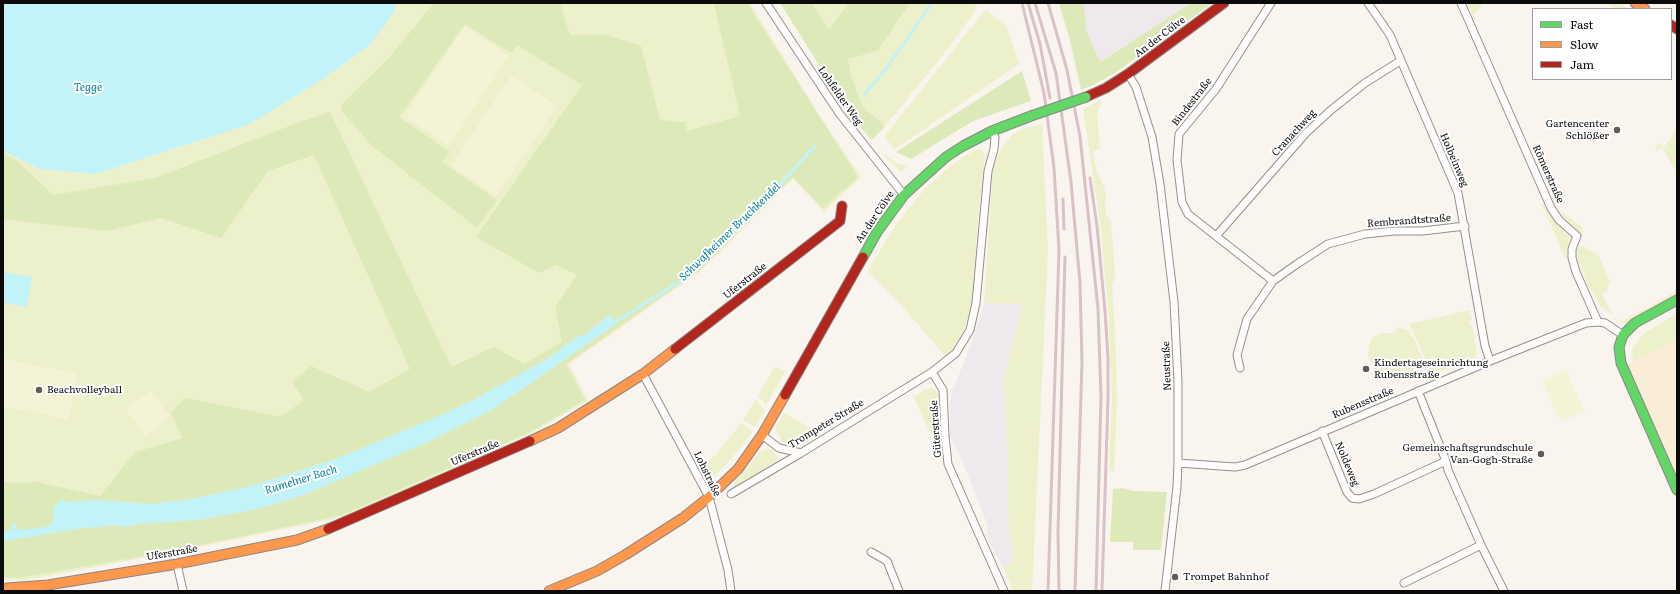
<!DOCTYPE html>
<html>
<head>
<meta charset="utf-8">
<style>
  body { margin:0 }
  #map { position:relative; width:1680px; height:594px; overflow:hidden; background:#faf4ee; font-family:Literata,serif }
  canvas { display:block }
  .frame { position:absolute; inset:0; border:4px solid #0b0b0b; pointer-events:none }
  .legend { position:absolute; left:1532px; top:8px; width:140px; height:72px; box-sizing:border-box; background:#fff; border:1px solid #9d9d9d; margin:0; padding:5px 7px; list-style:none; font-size:12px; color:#0b0b0b }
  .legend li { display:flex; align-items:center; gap:8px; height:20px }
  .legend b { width:20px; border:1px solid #9d9d9d }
</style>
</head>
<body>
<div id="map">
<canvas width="1680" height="594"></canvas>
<div class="frame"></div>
<ul class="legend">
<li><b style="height:5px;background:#63d668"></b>Fast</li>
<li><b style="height:5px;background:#ff974d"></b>Slow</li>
<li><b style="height:5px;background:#b3261e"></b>Jam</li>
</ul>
</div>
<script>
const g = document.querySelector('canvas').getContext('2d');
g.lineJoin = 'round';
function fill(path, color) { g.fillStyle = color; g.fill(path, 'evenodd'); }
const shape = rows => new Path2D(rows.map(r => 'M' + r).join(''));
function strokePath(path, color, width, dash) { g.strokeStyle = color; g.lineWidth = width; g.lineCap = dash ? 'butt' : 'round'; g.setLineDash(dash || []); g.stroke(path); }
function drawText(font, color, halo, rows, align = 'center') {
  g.font = font + ' Literata,serif'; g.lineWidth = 4; g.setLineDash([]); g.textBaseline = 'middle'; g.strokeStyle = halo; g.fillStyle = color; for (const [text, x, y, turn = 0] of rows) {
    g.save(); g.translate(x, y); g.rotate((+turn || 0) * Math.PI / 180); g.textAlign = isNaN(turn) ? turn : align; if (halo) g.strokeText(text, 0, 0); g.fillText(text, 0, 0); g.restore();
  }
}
const industrial = shape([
  [1084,3,1191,3,1099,62,1086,29],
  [984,303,1022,304,1004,380,1008,458,1009,531,1014,561,1003,567,987,538,988,526,961,458,950,436,950,397,972,342]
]);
const farmland = shape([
  [1677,339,1677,477,1628,365]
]);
const green = shape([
  [396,3,750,3,820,116,861,177,824,212,793,179,701,271,569,364,588,401,528,435,343,517,174,552,21,581,3,579,3,151,40,169,96,174,250,124,320,81,369,46,394,12],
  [812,3,849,3,829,31],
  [910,3,978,3,973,14,946,51,885,126,863,107,851,76,848,59,878,51],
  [1468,3,1484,3,1473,16],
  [1608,3,1621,3,1627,9,1616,9],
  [986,9,1007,27,1019,64,895,149,884,137],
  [1102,99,1097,114,1100,149,1093,151,1097,172,1104,186,1106,198,1105,204,1106,215,1111,220,1115,277,1112,285,1116,355,1117,399,1114,471,1109,471,1112,398,1108,306,1100,222,1083,109],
  [1042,124,1048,251,1032,591,1013,591,1003,567,1014,561,1009,531,1008,458,1004,380,1022,304,984,303,993,168,999,153,1012,135,1022,129],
  [1677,130,1677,173,1662,148,1656,151,1655,149,1658,142,1664,147],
  [977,149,982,150,985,156,978,217,973,296,969,317,961,336,953,349,945,356,903,307,868,271,895,226,923,191,943,172,963,157],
  [878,150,896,163,909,166,901,172],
  [1541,202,1560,228,1570,238,1567,250,1567,260,1565,258],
  [1561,211,1583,228,1582,234,1563,217],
  [1580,246,1598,254,1610,281,1607,291,1602,294,1613,315,1601,307,1590,289,1576,255,1576,251],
  [1677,291,1677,294,1632,321,1622,324,1613,319,1614,318,1619,321,1623,321],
  [1469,310,1472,320,1469,321,1470,323,1470,326,1472,326,1477,354,1476,357,1433,375,1409,324],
  [1677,313,1677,339,1633,362,1632,349,1643,334],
  [1398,327,1408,330,1415,341,1425,365,1407,372,1398,381,1381,377,1374,369,1368,356,1369,346,1372,338,1381,333,1393,333],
  [774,367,786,371,766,405,758,396],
  [931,388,936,390,938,394,938,445,943,457,942,459,914,397,924,390],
  [756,399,765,411,755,427,743,420],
  [784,413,788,415,817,432,795,445,783,442,776,431,776,426],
  [741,423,753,431,736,453,718,473,712,479,708,478,701,464,705,463,716,455],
  [771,449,777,456,778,460,775,465,737,487,735,486,734,484,736,480,760,452,763,450]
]);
const forest = shape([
  [434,3,560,3,570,35,603,34,641,46,660,120,685,122,687,131,740,116,714,3,747,3,858,177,823,208,793,177,700,270,566,364,585,400,526,434,342,515,177,550,20,578,3,577,3,541,78,529,116,525,127,527,138,524,198,520,258,509,424,444,492,410,616,324,612,317,607,317,602,320,599,325,592,328,586,335,580,335,547,359,473,400,439,416,336,459,247,487,191,499,152,504,96,500,70,502,60,500,54,507,53,524,45,527,25,530,17,529,16,523,12,524,13,530,3,531,3,483,37,482,100,496,135,452,183,438,171,413,185,398,281,417,304,400,292,382,311,366,369,392,410,369,314,155,268,171,221,238,161,218,107,231,3,219,3,154,16,160,53,195,155,178,297,123,330,112,451,367,494,347,525,364,562,341,555,307,577,275,556,265,539,273,476,237,582,85,517,45,511,53,465,24,399,117,450,152,442,162,497,200,477,228,371,145,341,110,342,104,388,59],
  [780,3,812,3,829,30,849,3,910,3,878,51,848,59,851,76,863,107,885,126,872,140,853,119],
  [1059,3,1084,3,1086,29,1100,62,1191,3,1213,3,1115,73,1093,85,1081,90,1070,40],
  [1022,71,1031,101,973,121,911,159,896,152],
  [1123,488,1133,491,1167,492,1161,550,1133,550,1133,542,1110,542,1113,489]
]);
const pitch = shape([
  [465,26,509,56,449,146,404,116],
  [511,76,557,106,496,196,451,166],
  [3,359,78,374,68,419,3,406],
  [1566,370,1585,411,1561,422,1542,381],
  [151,391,170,417,145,436,126,409]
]);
const water = shape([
  [3,3,396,3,394,12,369,46,320,81,250,124,96,174,40,169,3,151],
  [3,272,32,277,27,307,3,302],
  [611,316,616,324,492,410,424,444,301,496,258,509,198,520,138,524,127,527,116,525,78,529,3,541,3,531,12,530,12,524,16,523,17,529,25,530,45,527,52,524,54,507,60,500,70,502,96,500,152,504,191,499,247,487,336,459,439,416,473,400,547,359,580,335,586,335,592,328,599,325,602,320,607,317]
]);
const stream = shape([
  [864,95,886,69,932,3],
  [612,324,685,278,772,193,815,146]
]);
const street = shape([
  [766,3,839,113,904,195],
  [1271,3,1216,89,1179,134,1177,160,1182,202,1188,214,1273,281],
  [1368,3,1390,35,1458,193,1485,346,1490,361],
  [1461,3,1551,208,1559,220,1577,236,1572,249,1572,258,1576,272,1598,322,1605,323,1623,335],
  [1128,74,1136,87,1152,137,1160,184,1174,302,1178,382,1178,463,1177,487,1165,591],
  [1217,235,1306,133,1331,110,1365,83,1400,61],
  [1240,368,1237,355,1247,319,1273,281,1297,264,1328,244,1365,234,1394,231,1423,231,1465,226],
  [932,372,943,390,945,436,948,464,1004,591],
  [643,374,709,497,728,570,731,591],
  [1418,391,1446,461,1448,470,1481,545,1504,591],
  [1322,431,1347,492,1352,498,1359,499,1374,494,1446,461],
  [762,435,779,448,801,453],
  [1178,463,1235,467,1245,465,1490,361,1586,323,1598,322],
  [731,494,801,453,932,372,956,353,970,330,976,303,988,171,994,149,995,137,992,131],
  [871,552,887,561,899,591],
  [177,564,183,591],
  [1404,583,1481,545]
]);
const fast = shape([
  [863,257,877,232,904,195,946,157,963,146,992,131,1031,116],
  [1677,300,1635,323,1623,335,1619,347,1621,363,1677,490]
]);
const slow = shape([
  [1635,3,1645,9],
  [530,441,558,428,643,374,675,349],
  [3,591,7,588,48,585,177,564,297,540,328,529],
  [549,591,597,571,625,555,683,518,709,497,738,469,762,435,785,395]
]);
const jam = shape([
  [1671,25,1677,29],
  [1086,97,1106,88,1128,74,1224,3],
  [675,349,840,221,842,206],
  [785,395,863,257],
  [328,529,530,441]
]);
const rail = shape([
  [1022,3,1044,93,1054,168,1059,250,1048,591],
  [1028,3,1040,44,1050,98],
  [1035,3,1056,73,1071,182,1080,283,1082,362,1075,591],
  [1048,3,1067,70,1080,136,1098,309,1101,396,1096,591],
  [1090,178,1097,226,1105,311,1108,358,1108,398,1102,591],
  [1063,199,1064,229],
  [1059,591,1058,532,1065,257]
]);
const fastBridge = shape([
  [1031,116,1086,97]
]);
const markers = [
  [1617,130,4,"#5f5d5a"],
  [1366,369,4,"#5f5d5a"],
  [39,390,4,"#5f5d5a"],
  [1541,454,4,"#5f5d5a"],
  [1175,577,4,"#5f5d5a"]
];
const streetNames = [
  ["An der Cölve",1160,37,-37],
  ["Lohfelder Weg",840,96,55],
  ["Bindestraße",1192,102,-52],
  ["Cranachweg",1294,133,-47],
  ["Holbeinweg",1454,160,67],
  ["Römerstraße",1548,174,66],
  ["An der Cölve",875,217,-56],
  ["Rembrandtstraße",1409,221,-4],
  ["Uferstraße",745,281,-38],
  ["Neustraße",1167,366,-92],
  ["Rubensstraße",1363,403,-23],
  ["Trompeter Straße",826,424,-31],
  ["Güterstraße",936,429,-94],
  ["Uferstraße",475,453,-23],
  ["Noldeweg",1347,464,67],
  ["Lohstraße",707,474,64],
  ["Uferstraße",172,553,-10]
];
const poiNames = [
  ["Gartencenter",1609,124,"right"],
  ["Schlößer",1609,136,"right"],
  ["Kindertageseinrichtung",1374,363],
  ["Rubensstraße",1374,375],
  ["Beachvolleyball",47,390],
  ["Gemeinschaftsgrundschule",1533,448,"right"],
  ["Van-Gogh-Straße",1533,460,"right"],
  ["Trompet Bahnhof",1183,577]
];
const waterNames = [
  ["Tegge",88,88],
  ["Schwafheimer Bruchkendel",730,232,-44],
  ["Rumelner Bach",301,480,-17]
];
fill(industrial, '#efe8ed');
fill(farmland, '#f9edd8');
fill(green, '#ecf0cb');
fill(forest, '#dee9b9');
fill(pitch, '#f4f3d6');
fill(water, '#c1f3f8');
strokePath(stream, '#c1f3f8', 3);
strokePath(street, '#93908d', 9);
strokePath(fast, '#898784', 11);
strokePath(slow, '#898784', 11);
strokePath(jam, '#898784', 11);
strokePath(street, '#fefdfc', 7);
strokePath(fast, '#63d668', 9);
strokePath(slow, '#ff974d', 9);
strokePath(jam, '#b3261e', 9);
strokePath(rail, '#d8c2c8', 3);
strokePath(fastBridge, '#898784', 11, []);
strokePath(fastBridge, '#63d668', 9);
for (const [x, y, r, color] of markers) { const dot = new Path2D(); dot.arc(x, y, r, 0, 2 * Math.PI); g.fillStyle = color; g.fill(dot); strokePath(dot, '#fff', 1.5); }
drawText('10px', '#0b0b0b', '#fff', streetNames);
drawText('10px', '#0b0b0b', '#fff', poiNames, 'left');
drawText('italic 11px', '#0a8199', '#fff', waterNames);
</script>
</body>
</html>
